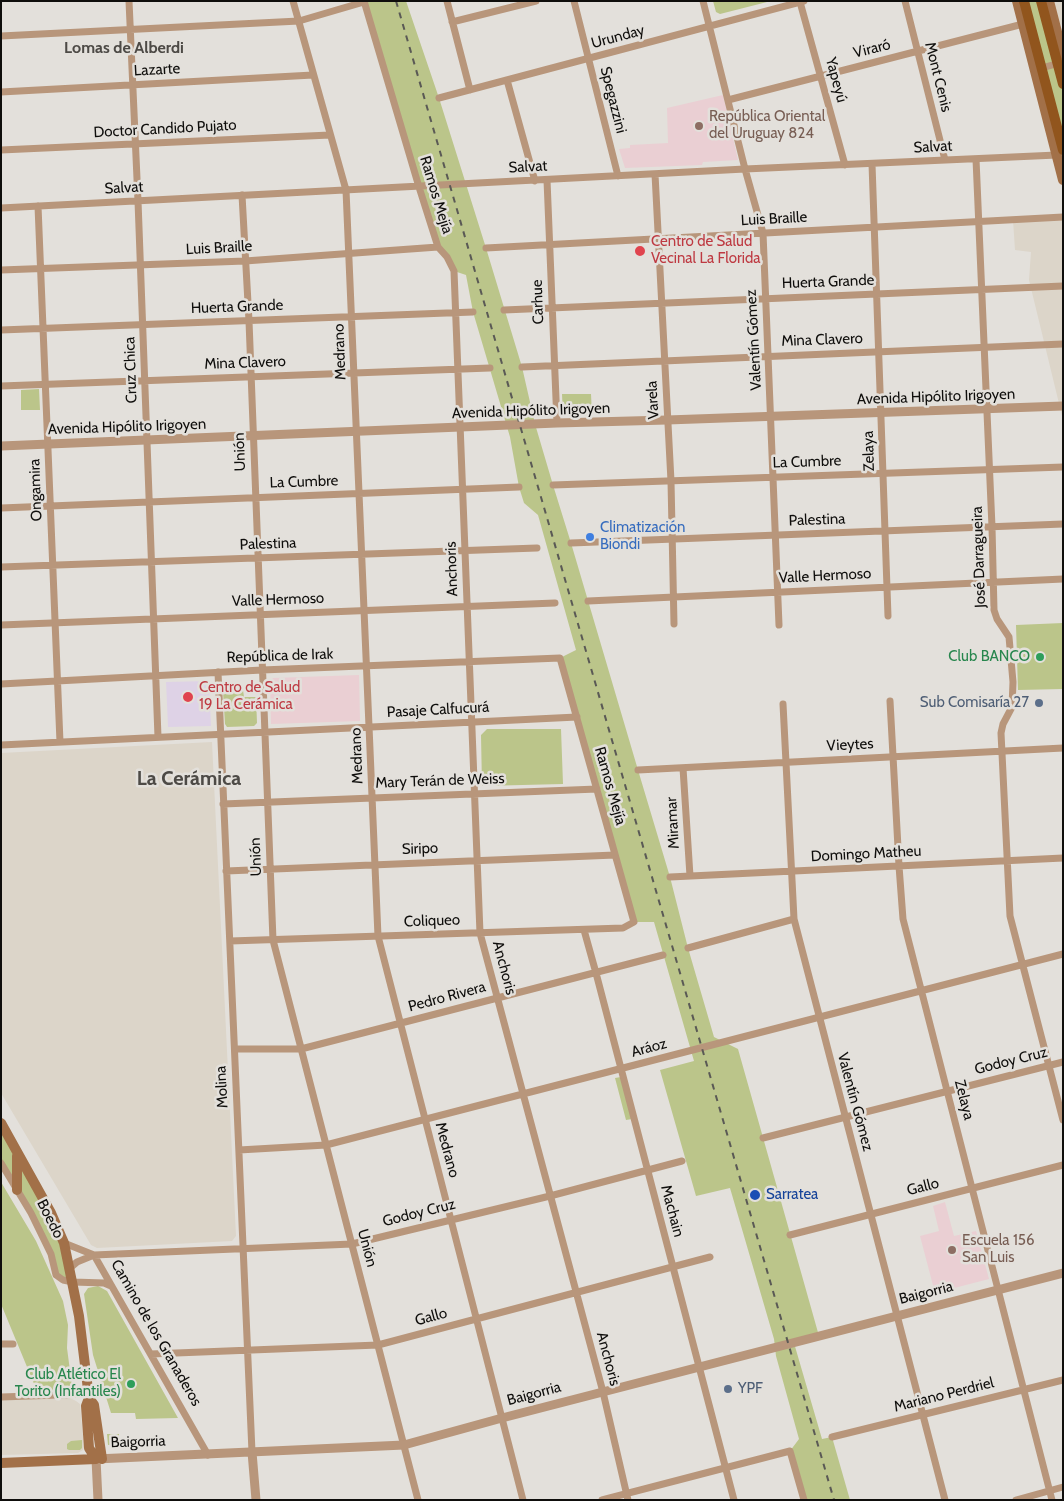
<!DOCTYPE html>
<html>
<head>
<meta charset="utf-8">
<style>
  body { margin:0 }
  #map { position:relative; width:1064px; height:1501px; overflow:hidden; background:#e3e0db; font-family:Cabin,sans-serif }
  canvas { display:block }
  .frame { position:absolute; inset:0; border:2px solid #0f0e0c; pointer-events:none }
</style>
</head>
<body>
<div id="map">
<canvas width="1064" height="1501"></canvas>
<div class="frame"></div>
</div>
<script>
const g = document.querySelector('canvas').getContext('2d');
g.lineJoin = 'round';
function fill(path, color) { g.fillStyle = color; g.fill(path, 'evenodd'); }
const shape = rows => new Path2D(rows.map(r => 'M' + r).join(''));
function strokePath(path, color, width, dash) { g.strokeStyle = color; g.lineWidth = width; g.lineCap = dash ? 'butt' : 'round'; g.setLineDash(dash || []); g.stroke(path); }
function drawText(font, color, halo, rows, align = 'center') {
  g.font = font + ' Cabin,sans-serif'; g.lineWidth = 5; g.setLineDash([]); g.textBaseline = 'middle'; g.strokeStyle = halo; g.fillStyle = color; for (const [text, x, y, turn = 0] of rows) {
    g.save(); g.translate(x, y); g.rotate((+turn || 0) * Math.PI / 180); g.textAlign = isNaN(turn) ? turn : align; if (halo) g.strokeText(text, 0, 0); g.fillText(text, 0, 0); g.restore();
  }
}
const built = shape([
  [1053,1,1063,1,1063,24,1059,25],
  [1063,217,1063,420,1029,280,1031,252,1015,250,1013,220],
  [212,742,236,1236,232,1241,97,1248,91,1245,1,1093,1,753],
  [70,1398,76,1401,80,1404,84,1447,83,1450,78,1453,1,1455,1,1400]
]);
const education = shape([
  [723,95,738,160,703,162,702,165,625,168,619,149,630,148,630,145,668,143,667,108],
  [359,675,360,721,271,724,270,681,273,678],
  [945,1202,954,1236,976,1231,989,1279,935,1293,920,1236,939,1231,933,1206]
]);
const medical = shape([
  [209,681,211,726,168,727,166,682]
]);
const green = shape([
  [364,1,406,1,439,98,486,248,522,367,535,424,553,485,571,543,638,770,670,877,688,948,714,1037,738,1049,819,1336,794,1343,822,1439,832,1437,850,1500,804,1500,790,1451,799,1439,776,1356,774,1339,730,1188,696,1196,660,1070,694,1061,654,922,634,922,560,658,576,650,538,515,524,503,519,487,510,437,473,312,466,275,454,271,438,247],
  [713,1,771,1,720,14,716,12],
  [1017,1,1049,1,1063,55,1063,180],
  [39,389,40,410,21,410,21,390],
  [562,394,591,394,592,415,563,416],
  [1063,623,1063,689,1018,690,1016,625],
  [243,690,244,697,256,697,257,723,254,726,227,727,225,724,223,691],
  [487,729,561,729,563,784,482,786,481,735],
  [621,1077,632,1119,626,1120,615,1078],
  [1,1123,51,1213,73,1282,60,1279,51,1254,1,1163],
  [1,1182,36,1241,63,1301,68,1325,67,1348,72,1386,63,1390,37,1391,1,1304],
  [98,1286,107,1291,178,1418,136,1419,135,1413,111,1413,93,1355,84,1294,88,1288],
  [107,1434,119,1434,119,1444,108,1445],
  [82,1440,82,1448,80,1450,69,1450,67,1449,67,1444,71,1441]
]);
const minor = shape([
  [129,1,138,201,158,737],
  [293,1,346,190,378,936,523,1500],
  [364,1,419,187,438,247,447,257,454,271,480,933,603,1392,628,1500],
  [447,1,470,90],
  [574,1,618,176],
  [703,1,745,169,763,233,779,625],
  [905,1,945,160],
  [800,2,845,165],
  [452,22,536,1],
  [1,36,299,21,364,2],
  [1038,69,1063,62],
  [507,80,535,181],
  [1,92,313,75],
  [439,98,804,1],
  [728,100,1023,24],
  [1,150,330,135],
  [976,159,992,527,994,610,997,619,1009,637,1013,682,1012,707,1003,724,1001,733,1010,916,1063,1120],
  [872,164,888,616],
  [655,174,671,481,674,624],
  [547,180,557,423],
  [242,195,249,321,273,940,418,1500],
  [38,206,60,742],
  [1,208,745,169,1057,155],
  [486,248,1063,217],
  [1,270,245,261,438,247],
  [504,310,1063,286],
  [1,330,473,312],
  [522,367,1063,344],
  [1,386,490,368],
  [553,485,1063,467],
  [1,508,519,487],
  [571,543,1063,524],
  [1,567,537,548],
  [588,601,1063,579],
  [1,625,555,603],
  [218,672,252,1452],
  [1,684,262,670,560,658,634,922,623,928,230,941],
  [890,701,899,866,903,919,1052,1500],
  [783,704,794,919,945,1500],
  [1,745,577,717],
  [683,768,690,876],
  [638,770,1063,748],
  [223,804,597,789],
  [226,871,615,855],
  [670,877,1063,858],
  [584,930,596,973,734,1500],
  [688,948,794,919],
  [235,1049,301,1049,663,955],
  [763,1138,1063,1062],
  [239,1150,326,1145,1063,954],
  [1,1163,31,1213,51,1254,56,1275,63,1280,73,1282,104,1283,111,1286],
  [790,1235,1063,1165],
  [64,1243,94,1255,208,1455],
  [70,1268,77,1262,94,1255,352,1244,550,1196,682,1161],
  [1,1344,13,1344],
  [151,1354,378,1345,710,1257],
  [1,1397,89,1394],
  [832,1437,1063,1380],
  [602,1500,790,1451,804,1500],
  [1016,1500,1063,1487]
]);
const tertiary = shape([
  [1,446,557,423,667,420,1063,406],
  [252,1452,256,1500],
  [98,1500,96,1459,404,1445,502,1418,1063,1273]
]);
const secondary = shape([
  [1017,1,1063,180],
  [1049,1,1063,55],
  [1,1123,51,1213,64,1243,79,1316,89,1398,86,1406,89,1448,96,1459,1,1463],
  [17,1156,17,1190],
  [89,1398,94,1405,102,1459]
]);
const primary = shape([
  [1024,1,1063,150],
  [1041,1,1063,84]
]);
const rail = shape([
  [396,1,834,1500]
]);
const markers = [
  [699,126,5,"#8d6e63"],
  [640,251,6,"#e0444e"],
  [590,537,5,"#3f7fe0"],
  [1040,657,5,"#2e9e5b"],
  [188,697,6,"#e0444e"],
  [1039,703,5,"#5c6f8a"],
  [755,1195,6,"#1a4fb4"],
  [952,1250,5,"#8d6e63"],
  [131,1384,5,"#2e9e5b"],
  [728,1389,5,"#5c6f8a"]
];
const streetNames = [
  ["Urunday",618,37,-15],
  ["Viraró",872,49,-14],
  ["Lazarte",157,70,-3],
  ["Mont Cenis",938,77,76],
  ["Yapeyú",836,80,75],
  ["Spegazzini",613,100,76],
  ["Doctor Candido Pujato",165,129,-3],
  ["Salvat",933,147,-3],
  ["Salvat",528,167,-3],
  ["Salvat",124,188,-3],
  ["Ramos Mejía",436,195,73],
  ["Luis Braille",774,219,-3],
  ["Luis Braille",219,248,-3],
  ["Huerta Grande",828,282,-2],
  ["Carhue",538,302,-92],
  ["Huerta Grande",237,307,-2],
  ["Valentín Gómez",754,340,-93],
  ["Mina Clavero",822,340,-2],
  ["Medrano",340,352,-92],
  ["Mina Clavero",245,363,-2],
  ["Cruz Chica",131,370,-92],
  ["Avenida Hipólito Irigoyen",936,397,-2],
  ["Varela",653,400,-93],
  ["Avenida Hipólito Irigoyen",531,411,-2],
  ["Avenida Hipólito Irigoyen",127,427,-2],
  ["Zelaya",869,451,-92],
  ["Unión",240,452,-92],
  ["La Cumbre",807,462,-2],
  ["La Cumbre",304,482,-2],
  ["Ongamira",36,490,-92],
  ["Palestina",817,520,-2],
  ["Palestina",268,544,-2],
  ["José Darragueira",979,557,-92],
  ["Anchoris",452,569,-92],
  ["Valle Hermoso",825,576,-3],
  ["Valle Hermoso",278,600,-2],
  ["República de Irak",280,656,-2],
  ["Pasaje Calfucurá",438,710,-3],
  ["Vieytes",850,745,-3],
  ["Medrano",357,756,-92],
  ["Mary Terán de Weiss",440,781,-2],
  ["Ramos Mejía",610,786,74],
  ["Miramar",673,823,-93],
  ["Siripo",420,849,-2],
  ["Domingo Matheu",866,854,-3],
  ["Unión",256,857,-92],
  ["Coliqueo",432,921,-2],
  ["Anchoris",504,968,75],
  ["Pedro Rivera",447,997,-15],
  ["Aráoz",649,1048,-15],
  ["Godoy Cruz",1011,1061,-14],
  ["Molina",222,1087,-93],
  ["Zelaya",964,1100,76],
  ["Valentín Gómez",855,1102,75],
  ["Medrano",447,1150,75],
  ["Gallo",923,1187,-14],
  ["Machain",672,1211,75],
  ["Godoy Cruz",419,1213,-14],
  ["Boedo",50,1219,63],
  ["Unión",367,1248,75],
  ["Baigorria",926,1293,-14],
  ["Gallo",431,1317,-15],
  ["Camino de los Granaderos",156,1333,60],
  ["Anchoris",608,1359,75],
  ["Baigorria",534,1394,-15],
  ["Mariano Perdriel",944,1395,-14],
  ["Baigorria",138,1442,-2]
];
const educationNames = [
  ["República Oriental",709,117],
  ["del Uruguay 824",709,134],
  ["Escuela 156",962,1241],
  ["San Luis",962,1258]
];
const healthNames = [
  ["Centro de Salud",651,242],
  ["Vecinal La Florida",651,259],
  ["Centro de Salud",199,688],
  ["19 La Cerámica",199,705]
];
const shopNames = [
  ["Climatización",600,528],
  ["Biondi",600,545]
];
const leisureNames = [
  ["Club BANCO",1030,657],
  ["Club Atlético El",121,1375],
  ["Torito (Infantiles)",121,1392]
];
const serviceNames = [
  ["Sub Comisaría 27",1029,703],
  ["YPF",738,1389,"left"]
];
const transitNames = [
  ["Sarratea",766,1195]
];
const neighbourhoodNames = [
  ["Lomas de Alberdi",124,48]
];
const districtNames = [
  ["La Cerámica",189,779]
];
fill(built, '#dcd5c9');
fill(education, '#eacfd3');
fill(medical, '#ded2e6');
fill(green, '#bbc58a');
strokePath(minor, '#b8967b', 7);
strokePath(tertiary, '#b8967b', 9);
strokePath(secondary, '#a27048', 10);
strokePath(primary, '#91551d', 10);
strokePath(rail, '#5a5955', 2, [6, 6]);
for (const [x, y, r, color] of markers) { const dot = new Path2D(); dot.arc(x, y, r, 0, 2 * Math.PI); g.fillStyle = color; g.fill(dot); strokePath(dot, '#e3e0db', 2); }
drawText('15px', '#0f0e0c', '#e3e0db', streetNames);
drawText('15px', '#785e54', '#e3e0db', educationNames, 'left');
drawText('15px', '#be3a42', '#e3e0db', healthNames, 'left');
drawText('15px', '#366cbe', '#e3e0db', shopNames, 'left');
drawText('15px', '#27864d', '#e3e0db', leisureNames, 'right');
drawText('15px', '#4e5e75', '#e3e0db', serviceNames, 'right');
drawText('15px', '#164399', '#e3e0db', transitNames, 'left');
drawText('bold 16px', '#4d4a46', '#e3e0db', neighbourhoodNames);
drawText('bold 20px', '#4d4a46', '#e3e0db', districtNames);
</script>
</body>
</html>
